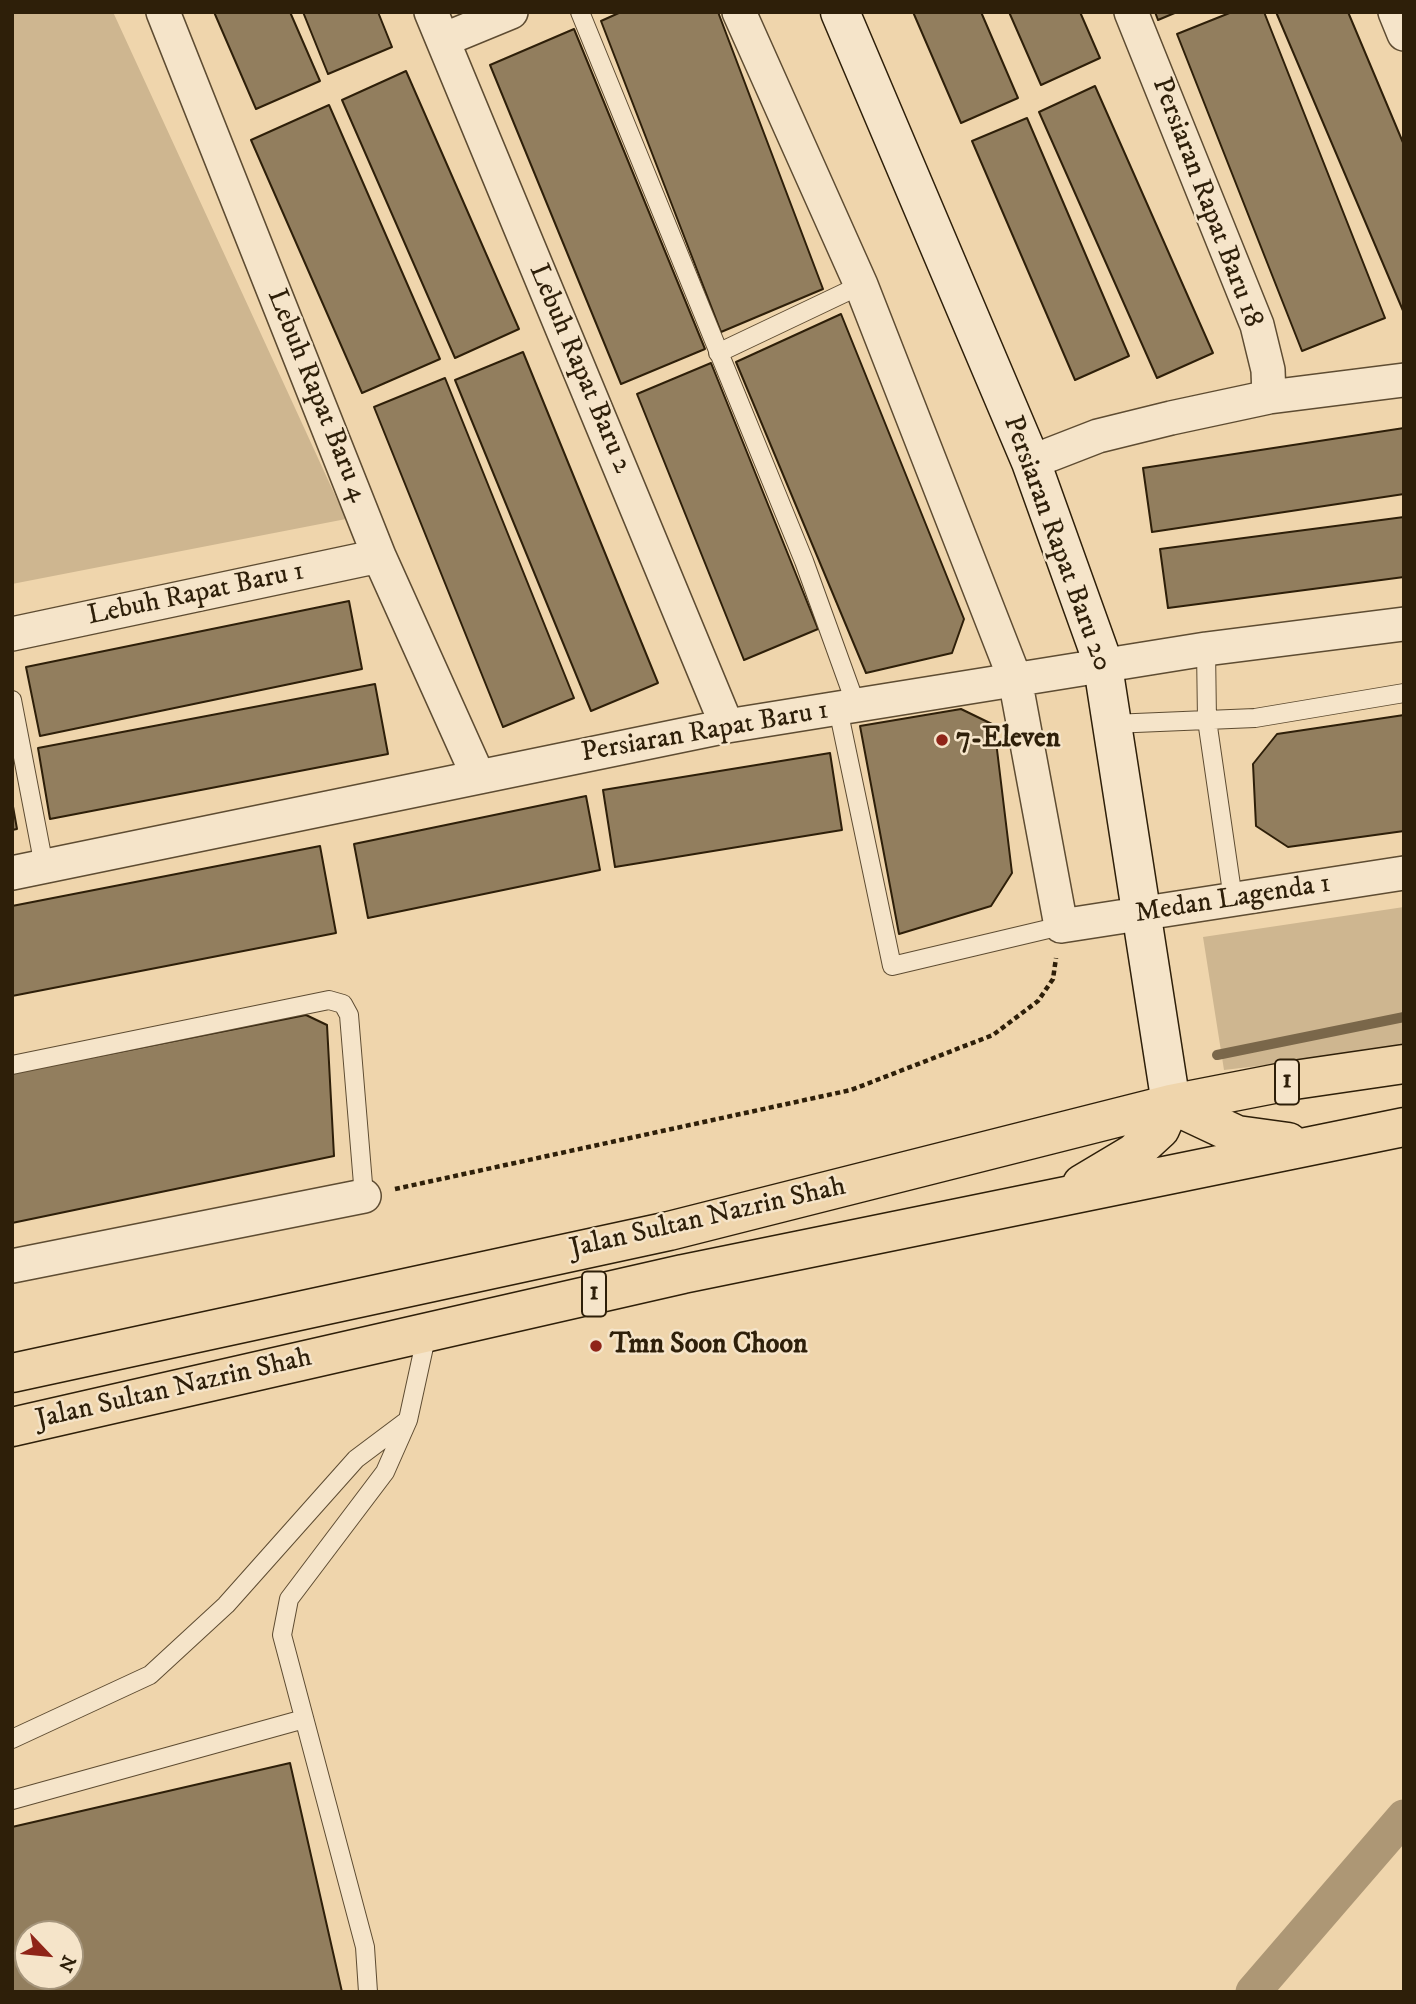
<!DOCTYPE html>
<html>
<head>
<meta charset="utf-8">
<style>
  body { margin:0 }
  #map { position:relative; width:1416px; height:2004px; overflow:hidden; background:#efd5ac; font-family:"IM FELL DW Pica",serif }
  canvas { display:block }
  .frame { position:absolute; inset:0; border:14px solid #2e1f09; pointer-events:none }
  .north { position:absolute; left:14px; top:1920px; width:70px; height:70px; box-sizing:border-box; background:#f5e4c9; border:2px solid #a5957c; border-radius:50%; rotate:116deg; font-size:19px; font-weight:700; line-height:28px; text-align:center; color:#2e1f09 }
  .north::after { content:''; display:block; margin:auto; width:24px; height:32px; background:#8f2418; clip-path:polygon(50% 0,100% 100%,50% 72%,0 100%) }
</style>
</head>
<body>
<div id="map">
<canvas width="1416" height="2004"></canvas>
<div class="frame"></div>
<div class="north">N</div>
</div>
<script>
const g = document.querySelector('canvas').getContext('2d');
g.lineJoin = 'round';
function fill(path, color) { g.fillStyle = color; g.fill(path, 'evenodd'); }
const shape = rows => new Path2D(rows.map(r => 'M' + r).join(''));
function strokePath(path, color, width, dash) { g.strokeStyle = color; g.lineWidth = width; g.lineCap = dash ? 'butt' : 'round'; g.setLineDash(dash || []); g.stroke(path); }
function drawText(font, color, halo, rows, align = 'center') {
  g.font = font + ' "IM FELL DW Pica",serif'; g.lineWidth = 5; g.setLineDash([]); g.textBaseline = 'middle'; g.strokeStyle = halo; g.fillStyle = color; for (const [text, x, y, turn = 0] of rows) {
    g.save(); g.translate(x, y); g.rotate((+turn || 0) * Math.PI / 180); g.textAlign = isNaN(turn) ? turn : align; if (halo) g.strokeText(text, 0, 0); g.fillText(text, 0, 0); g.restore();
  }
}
const green = shape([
  [12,12,113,12,346,519,12,584],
  [1404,907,1404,1049,1224,1070,1203,937]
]);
const stream = shape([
  [1217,1055,1404,1017]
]);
const canal = shape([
  [1253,1992,1404,1817]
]);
const building = shape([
  [214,12,290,12,320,81,256,109,214,12],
  [303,12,378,12,392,47,328,74,303,12],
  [621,12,718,12,823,289,721,332,601,21,621,12],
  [913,12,981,12,1018,98,961,123,913,12],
  [1009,12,1080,12,1100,58,1041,85,1009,12],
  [1155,12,1177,12,1158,20,1155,12],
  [1232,12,1264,12,1385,318,1302,351,1177,34,1232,12],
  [1276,12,1348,12,1404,145,1404,313,1276,12],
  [574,29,705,349,621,384,490,65,574,29],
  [406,71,519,329,455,358,342,100,406,71],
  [1095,86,1213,353,1157,378,1039,112,1095,86],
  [329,105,440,359,362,393,251,140,329,105],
  [1027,118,1129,356,1075,380,972,141,1027,118],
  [841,314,964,619,952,653,866,673,736,362,841,314],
  [523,352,658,683,591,711,455,380,523,352],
  [711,363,818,629,744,660,637,394,711,363],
  [445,378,574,698,503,727,374,407,445,378],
  [1404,428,1404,494,1152,532,1143,468,1404,428],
  [1404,517,1404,577,1168,608,1160,549,1404,517],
  [349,601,362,669,40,736,26,667,349,601],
  [375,684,388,754,50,819,38,748,375,684],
  [961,709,994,725,1012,873,991,906,899,934,860,726,961,709],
  [1404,715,1404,831,1288,847,1256,826,1253,764,1277,734,1404,715],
  [830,753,842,830,615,867,603,790,830,753],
  [586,796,600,870,368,918,354,844,586,796],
  [12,801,17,829,12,830,12,801],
  [320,846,336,933,12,996,12,906,320,846],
  [306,1015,327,1025,334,1156,12,1223,12,1073,306,1015],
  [290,1763,342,1992,12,1992,12,1827,290,1763],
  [28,1934,70,1934,70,1976,28,1976,28,1934]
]);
const path = shape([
  [395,1189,851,1090,993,1035,1038,1001,1053,979,1056,958]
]);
const lane = shape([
  [580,12,804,561,856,705],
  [718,353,861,285],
  [1206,649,1207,720,1255,718,1404,693],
  [12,700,44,866],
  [838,709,892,966,1061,926],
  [1112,724,1207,720,1233,899],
  [12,1065,329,1000,343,1004,349,1015,364,1196],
  [12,1739,150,1675,226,1605,356,1459,408,1420,427,1333],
  [12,1800,304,1719],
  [368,1992,365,1947,282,1635,289,1599,385,1472,408,1420]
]);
const street = shape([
  [163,12,379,556,478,776],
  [431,12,727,726],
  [739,12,861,285,1015,679,1061,926,1404,873],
  [1131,12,1257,325,1268,370,1269,397],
  [1395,12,1404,34],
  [443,40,511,12],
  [1031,462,1098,436,1171,418,1269,397,1404,380],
  [12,634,379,556],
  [12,873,727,726,1206,649,1404,624],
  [12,1266,364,1196]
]);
const secondary = shape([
  [840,12,1031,462,1102,660,1171,1104]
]);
const highway = shape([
  [1171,1104,1237,1135,1288,1142],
  [1082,1184,1134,1153,1160,1129,1171,1104],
  [12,1373,669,1231,1171,1104,1294,1080,1404,1064],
  [12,1427,683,1274,1404,1127]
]);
const markers = [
  [942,740,7,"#8f2418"],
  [596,1346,7,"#8f2418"]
];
const shields = [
  [1287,1082,24],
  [594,1294,24]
];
const shieldNames = [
  ["1",1287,1082],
  ["1",594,1294]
];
const streetNames = [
  ["Persiaran Rapat Baru 18",1206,203,69],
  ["Lebuh Rapat Baru 2",579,369,67],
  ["Lebuh Rapat Baru 4",316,396,68],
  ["Persiaran Rapat Baru 20",1056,544,70],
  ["Lebuh Rapat Baru 1",196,595,-12],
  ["Persiaran Rapat Baru 1",705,733,-10],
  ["Medan Lagenda 1",1233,900,-9],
  ["Jalan Sultan Nazrin Shah",708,1219,-13],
  ["Jalan Sultan Nazrin Shah",174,1390,-13]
];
const poiNames = [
  ["7-Eleven",956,740],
  ["Tmn Soon Choon",610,1346]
];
fill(green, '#ceb690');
strokePath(stream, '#7a674a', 10);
strokePath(canal, '#ad9775', 35);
fill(building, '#927e5e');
strokePath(building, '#2e1f09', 2);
strokePath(lane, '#5e4c32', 20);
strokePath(street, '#5e4c32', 36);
strokePath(secondary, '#2e1f09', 41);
strokePath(highway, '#2e1f09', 41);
strokePath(path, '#2e1f09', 4.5, [5, 3.5]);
strokePath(lane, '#f5e4c9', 18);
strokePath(street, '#f5e4c9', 33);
strokePath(secondary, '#f5e4c9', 38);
strokePath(highway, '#efd5ac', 38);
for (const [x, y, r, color] of markers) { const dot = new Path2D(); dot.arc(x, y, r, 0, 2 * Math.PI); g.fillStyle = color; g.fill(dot); strokePath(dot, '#f5e4c9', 2.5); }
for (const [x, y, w] of shields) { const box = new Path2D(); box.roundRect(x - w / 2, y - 22.5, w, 45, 5); g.fillStyle = '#f5e4c9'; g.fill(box); strokePath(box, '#2e1f09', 2); }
drawText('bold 26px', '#2e1f09', null, shieldNames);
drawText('28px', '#2e1f09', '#f5e4c9', streetNames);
drawText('bold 28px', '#2e1f09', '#f5e4c9', poiNames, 'left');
</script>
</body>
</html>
